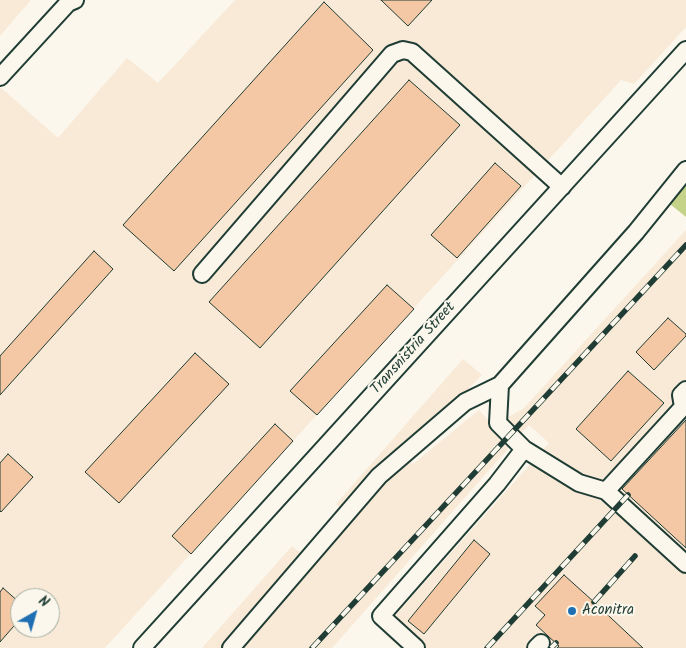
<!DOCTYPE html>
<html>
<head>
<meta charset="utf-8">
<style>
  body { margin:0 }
  #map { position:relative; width:686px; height:648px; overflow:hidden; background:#fbf7ec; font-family:Kalam,sans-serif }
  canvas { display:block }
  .north { position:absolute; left:10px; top:588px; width:50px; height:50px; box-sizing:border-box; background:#fbf7ec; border:1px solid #a3ada2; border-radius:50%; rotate:38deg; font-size:14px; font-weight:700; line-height:20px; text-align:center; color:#1f3d34 }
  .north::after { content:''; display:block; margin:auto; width:18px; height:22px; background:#1f6fb2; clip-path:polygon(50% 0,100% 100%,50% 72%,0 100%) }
</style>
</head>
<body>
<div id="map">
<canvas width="686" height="648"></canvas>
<div class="north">N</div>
</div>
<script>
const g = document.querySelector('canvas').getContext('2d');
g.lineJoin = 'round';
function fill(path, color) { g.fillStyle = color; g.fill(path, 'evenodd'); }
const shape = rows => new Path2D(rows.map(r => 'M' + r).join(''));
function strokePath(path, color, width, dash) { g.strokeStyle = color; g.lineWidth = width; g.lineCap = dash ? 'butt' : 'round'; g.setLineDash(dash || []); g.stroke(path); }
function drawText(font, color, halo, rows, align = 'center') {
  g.font = font + ' Kalam,sans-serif'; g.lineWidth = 4; g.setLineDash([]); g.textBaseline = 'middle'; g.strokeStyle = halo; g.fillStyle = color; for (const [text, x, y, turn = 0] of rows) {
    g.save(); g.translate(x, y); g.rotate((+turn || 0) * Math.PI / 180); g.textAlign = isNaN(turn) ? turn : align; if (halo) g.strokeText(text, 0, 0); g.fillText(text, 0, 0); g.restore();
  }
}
const built = shape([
  [0,0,31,0,0,36],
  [235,0,686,0,686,27,634,84,621,80,105,648,0,648,0,87,58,138,127,58,158,83],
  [20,598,50,598,50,628,20,628],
  [686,230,686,648,400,648,384,633,384,628,549,443,529,425,332,648,202,648,292,546,308,559,345,513,336,504,463,359,482,375,401,455,413,464,479,410,493,425,523,409]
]);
const green = shape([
  [686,184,686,217,670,204]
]);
const building = shape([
  [381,0,432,0,408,26,381,0],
  [324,2,373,50,174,271,123,225,324,2],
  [409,80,460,125,260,348,209,302,409,80],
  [495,163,521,186,457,258,431,235,495,163],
  [94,251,113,269,0,395,0,356,94,251],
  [387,285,414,309,317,415,290,391,387,285],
  [668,318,686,334,686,336,654,370,636,352,668,318],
  [195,353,229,384,119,503,85,472,195,353],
  [628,371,664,403,611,461,576,429,628,371],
  [686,420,686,548,622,489,686,420],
  [275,424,293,441,191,554,172,536,275,424],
  [8,454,33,477,1,512,0,511,0,463,8,454],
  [474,540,490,554,424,634,408,621,474,540],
  [564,575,594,602,643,648,557,648,559,646,536,625,545,615,535,606,564,575],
  [3,588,20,603,20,619,0,642,0,592,3,588]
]);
const minor = shape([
  [0,77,68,3,75,0],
  [202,274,392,54,403,50,412,52,562,187],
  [524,449,579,483,606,491,686,564],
  [606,491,683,407,681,395,686,390],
  [142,648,686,50],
  [231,648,379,476,465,402,500,385],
  [416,648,381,616,497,484,524,449,498,423,500,385,636,232,686,170],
  [536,648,541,643]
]);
const rail = shape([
  [594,602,635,556],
  [312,648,686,245],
  [487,648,628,495],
  [551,648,556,643]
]);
const markers = [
  [572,611,5,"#1f6fb2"]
];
const streetNames = [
  ["Transnistria Street",414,349,-48]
];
const poiNames = [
  ["Aconitra",582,611]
];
fill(built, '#f9e9d7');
fill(green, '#c4d387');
fill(building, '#f5c8a5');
strokePath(building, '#1f3d34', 1);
strokePath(minor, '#1f3d34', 20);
strokePath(minor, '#fbf7ec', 16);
strokePath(rail, '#1f3d34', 5.5);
strokePath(rail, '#fbf7ec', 4, [11]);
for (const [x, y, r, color] of markers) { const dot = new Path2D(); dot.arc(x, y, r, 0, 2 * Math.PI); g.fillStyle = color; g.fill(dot); strokePath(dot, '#fbf7ec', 2); }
drawText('15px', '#1f3d34', '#fbf7ec', streetNames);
drawText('15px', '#1f3d34', '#fbf7ec', poiNames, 'left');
</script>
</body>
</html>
